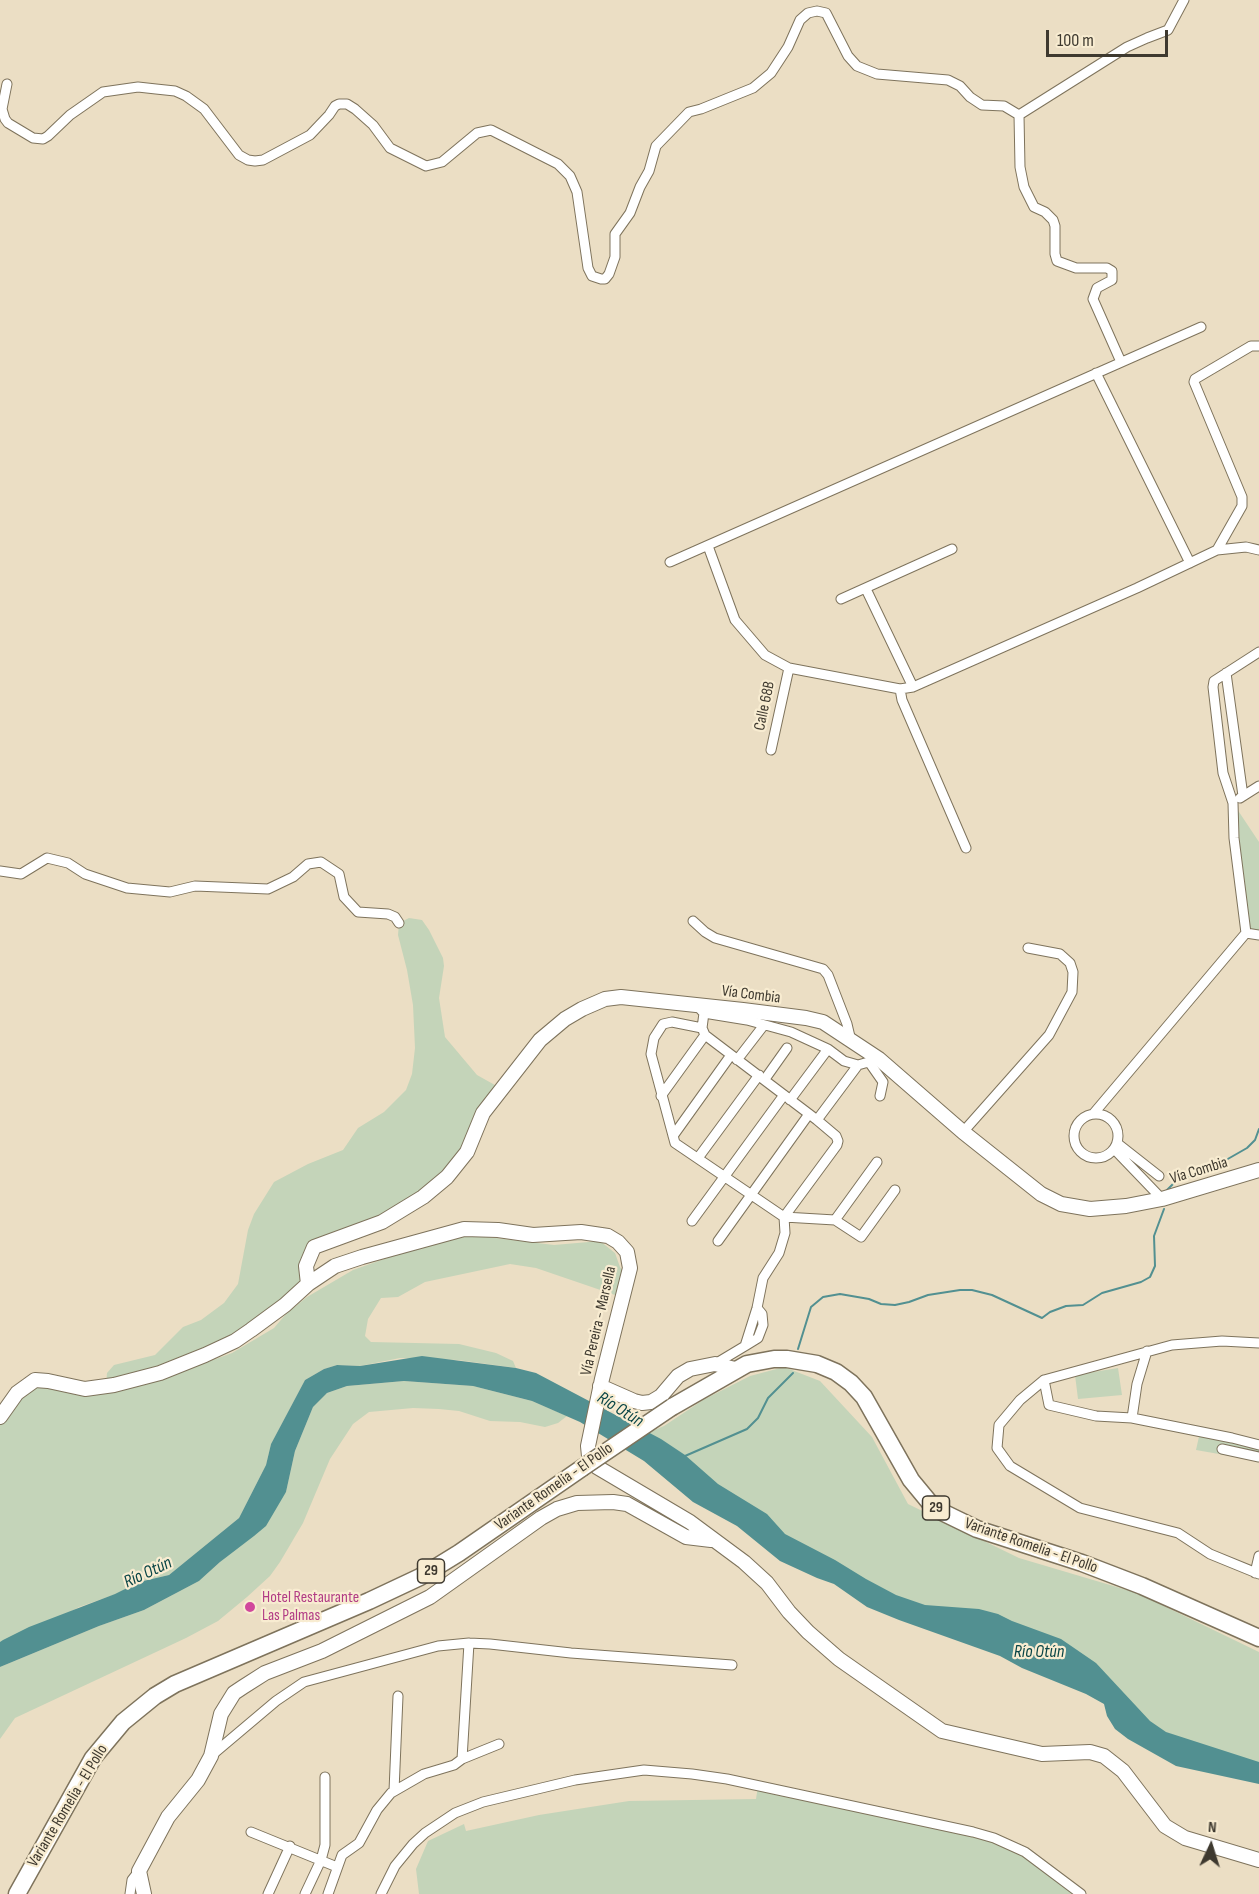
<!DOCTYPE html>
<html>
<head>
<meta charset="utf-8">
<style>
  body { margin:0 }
  #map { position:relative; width:1259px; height:1894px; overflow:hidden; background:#ebdec4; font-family:"Sofia Sans Condensed",sans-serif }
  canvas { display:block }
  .north { position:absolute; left:1181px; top:1816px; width:60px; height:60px; -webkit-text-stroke:4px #f8ecd1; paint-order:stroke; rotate:4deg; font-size:16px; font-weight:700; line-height:24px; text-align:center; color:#3e392f }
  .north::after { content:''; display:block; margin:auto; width:21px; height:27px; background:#3e392f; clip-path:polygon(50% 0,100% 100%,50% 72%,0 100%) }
  .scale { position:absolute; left:1046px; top:30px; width:122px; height:27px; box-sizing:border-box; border:3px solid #3e392f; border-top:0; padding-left:8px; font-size:18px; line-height:21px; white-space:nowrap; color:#3e392f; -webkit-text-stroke:4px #f8ecd1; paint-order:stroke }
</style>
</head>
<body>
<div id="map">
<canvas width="1259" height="1894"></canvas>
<div class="north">N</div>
<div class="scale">100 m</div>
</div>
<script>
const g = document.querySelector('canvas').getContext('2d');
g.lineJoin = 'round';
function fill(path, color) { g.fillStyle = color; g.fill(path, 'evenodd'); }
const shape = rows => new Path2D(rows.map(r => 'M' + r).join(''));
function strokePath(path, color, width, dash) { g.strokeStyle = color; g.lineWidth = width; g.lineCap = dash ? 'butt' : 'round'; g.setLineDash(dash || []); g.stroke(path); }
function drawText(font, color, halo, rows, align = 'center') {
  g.font = font + ' "Sofia Sans Condensed",sans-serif'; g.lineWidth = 4.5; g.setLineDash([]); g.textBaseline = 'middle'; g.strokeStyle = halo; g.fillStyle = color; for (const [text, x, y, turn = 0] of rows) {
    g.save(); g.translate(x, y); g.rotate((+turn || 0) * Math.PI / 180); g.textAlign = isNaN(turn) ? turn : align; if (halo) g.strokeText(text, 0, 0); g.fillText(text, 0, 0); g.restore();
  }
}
const green = shape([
  [1233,803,1259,842,1259,935,1246,933],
  [409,918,422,920,429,930,443,958,444,966,439,998,445,1037,477,1075,502,1089,467,1152,423,1197,314,1247,308,1284,235,1341,106,1386,107,1373,114,1365,155,1355,183,1327,201,1320,224,1303,238,1284,248,1230,254,1214,274,1182,308,1164,343,1150,358,1128,384,1112,406,1090,412,1074,415,1048,413,1005,407,970,398,935,399,923],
  [471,1235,554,1245,600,1241,615,1253,620,1267,626,1275,618,1296,536,1268,510,1264,425,1282,398,1297,381,1298,368,1319,365,1336,371,1342,459,1344,496,1353,513,1361,516,1368,458,1360,400,1358,360,1366,337,1365,324,1369,305,1380,271,1444,266,1465,239,1518,169,1575,139,1582,116,1594,79,1607,0,1653,0,1421,27,1385,107,1391,153,1382,232,1353,274,1328,286,1314,307,1297,353,1270,398,1254],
  [784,1367,820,1381,872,1437,908,1504,1019,1558,1137,1593,1259,1652,1259,1765,1139,1723,1117,1686,897,1605,809,1559,633,1439,664,1426,703,1400,750,1376],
  [1118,1368,1122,1395,1078,1399,1075,1375],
  [404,1381,473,1386,532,1401,567,1416,558,1423,545,1427,520,1422,490,1421,459,1411,439,1409,413,1408,369,1412,353,1424,330,1459,303,1523,280,1562,270,1576,247,1597,218,1621,186,1638,15,1718,0,1739,0,1667,99,1626,144,1610,199,1581,220,1562,286,1492,295,1451,313,1407,327,1393,347,1386],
  [1200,1432,1259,1445,1259,1461,1196,1450],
  [758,1786,1012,1845,1081,1894,419,1894,416,1869,428,1841,464,1824,466,1831,539,1815,629,1801,756,1799]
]);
const water = shape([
  [422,1356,516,1368,536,1373,661,1439,685,1455,718,1484,767,1514,785,1534,835,1560,866,1579,896,1595,925,1605,979,1609,998,1614,1012,1621,1061,1639,1096,1663,1150,1721,1166,1732,1259,1762,1259,1784,1176,1766,1128,1739,1115,1729,1107,1716,1104,1704,1086,1694,1022,1668,1000,1656,899,1620,867,1607,834,1584,817,1578,780,1561,737,1526,693,1502,644,1461,580,1422,532,1401,473,1386,404,1381,347,1386,327,1393,313,1407,295,1451,286,1492,266,1526,254,1536,220,1562,199,1581,144,1610,99,1626,0,1667,0,1642,3,1640,29,1627,115,1594,139,1582,169,1575,239,1518,266,1465,271,1444,305,1380,324,1369,337,1365,360,1366]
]);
const stream = shape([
  [1165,1192,1175,1182,1226,1160,1247,1148,1255,1140,1259,1129],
  [798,1349,811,1307,823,1297,840,1294,869,1299,881,1304,895,1305,909,1302,928,1295,960,1290,972,1290,992,1295,1042,1318,1050,1312,1066,1306,1083,1305,1102,1293,1141,1282,1150,1277,1155,1266,1154,1236,1164,1209],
  [685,1456,747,1429,758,1418,768,1398,793,1373]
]);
const street = shape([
  [7,84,2,109,5,119,8,123,33,138,43,139,48,136,70,115,103,92,138,87,156,89,175,91,186,96,204,109,239,155,248,160,255,161,263,160,310,135,329,115,335,106,339,104,347,104,355,109,373,125,390,148,426,166,442,162,477,133,491,130,558,164,570,176,577,192,588,268,592,276,601,279,605,279,609,274,615,257,615,234,630,213,640,187,649,171,656,146,689,112,701,109,753,88,771,73,788,47,800,20,808,13,817,11,826,13,848,56,857,66,877,74,948,80,960,86,970,97,982,105,1004,106,1019,115,1020,167,1024,187,1034,207,1045,212,1053,220,1055,226,1055,254,1057,261,1076,268,1107,268,1112,271,1112,280,1097,288,1093,299,1121,362],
  [1019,115,1127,47,1147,38,1168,30,1184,0],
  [1096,373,1190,563],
  [708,546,735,620,765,655,789,668,900,689,913,687,1137,588,1217,550,1246,547,1259,550],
  [1217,550,1242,506,1242,497,1194,382,1195,379,1251,346,1259,346],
  [670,562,1201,327],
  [866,589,913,687],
  [841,599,952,549],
  [1226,673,1243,796],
  [900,689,902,700,966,848],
  [771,750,789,668],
  [1240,798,1259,786],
  [0,871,21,874,47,858,68,863,85,874,127,888,170,892,195,886,268,889,293,877,308,864,321,862,339,874,344,897,358,912,388,914,395,917,399,923],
  [693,921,705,932,715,938,823,969,828,975,847,1024,851,1041],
  [1246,933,1259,935],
  [701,1010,704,1013,747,1020,791,1032,828,1049,844,1061,858,1065,879,1059],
  [704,1013,702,1028,705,1035,817,1120,836,1136,838,1141,837,1145,784,1217,785,1233,779,1253,763,1278,757,1308,745,1346,715,1364],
  [702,1028,672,1022,663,1024,654,1038,651,1054,675,1143,784,1217,835,1220,861,1237,895,1190],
  [737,1060,764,1025],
  [869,1062,883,1082,880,1096],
  [765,1079,787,1048],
  [661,1096,705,1035],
  [790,1100,828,1049],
  [1094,1113,1246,933,1234,838,1233,803,1223,773,1213,687,1214,681,1259,652],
  '1074 1136a22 22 0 1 1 44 0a22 22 0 1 1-44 0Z',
  [817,1120,858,1065],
  [963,1132,1049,1035,1072,992,1073,972,1070,963,1060,954,1028,948],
  [673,1136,731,1055],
  [1117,1143,1159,1176],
  [1114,1149,1162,1199],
  [698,1158,759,1075],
  [835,1220,877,1162],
  [692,1221,784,1095],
  [718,1241,809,1114],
  [1259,1343,1222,1341,1172,1345,1044,1380,1020,1400,999,1425,997,1448,1010,1466,1080,1508,1178,1533,1210,1554,1259,1574],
  [745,1346,758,1338,763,1325,762,1314,757,1308],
  [1044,1380,1049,1405,1096,1416,1132,1418,1232,1438,1259,1445],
  [1132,1418,1137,1384,1147,1351],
  [1222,1449,1259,1457],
  [1255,1573,1259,1556],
  [212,1755,276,1701,304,1682,438,1646,469,1643,490,1644,571,1653,732,1665],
  [462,1759,469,1643],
  [394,1791,398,1696],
  [251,1832,337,1867],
  [130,1894,132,1880,139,1871],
  [268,1894,290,1846],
  [305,1894,321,1860,325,1845,325,1777],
  [328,1894,342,1855,359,1843,377,1810,391,1793,424,1774,454,1765,462,1759,499,1744],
  [381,1894,395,1866,413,1844,425,1833,455,1813,483,1802,575,1780,644,1770,692,1774,727,1779,973,1832,994,1838,1025,1852,1081,1894]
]);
const secondary = shape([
  [308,1284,306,1266,314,1247,382,1222,423,1197,447,1177,467,1152,483,1113,540,1040,565,1019,582,1009,605,999,621,997,743,1010,806,1018,823,1022,879,1059,963,1132,1041,1194,1061,1204,1090,1209,1126,1206,1162,1199,1259,1170],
  [600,1386,634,1401,642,1403,651,1402,661,1396,678,1376,690,1369,715,1364,735,1369],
  [0,1417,17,1393,35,1380,48,1381,85,1389,114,1385,160,1373,205,1355,235,1341,251,1330,285,1305,308,1284,335,1266,362,1257,464,1229,498,1230,533,1235,581,1232,608,1236,618,1242,627,1252,630,1268,602,1379,588,1446,589,1456,597,1467,690,1522,744,1562,767,1583,789,1612,808,1632,839,1659,942,1731,1042,1754,1090,1752,1104,1756,1123,1771,1165,1826,1185,1838,1259,1860],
  [144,1894,139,1871,168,1817,198,1780,211,1756,221,1714,234,1693,243,1687,265,1673,322,1651,430,1597,541,1518,557,1509,577,1503,613,1502,627,1504,686,1537,711,1540]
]);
const highway = shape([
  [672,1407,747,1364,774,1359,787,1359,817,1364,836,1372,851,1383,864,1397,911,1480,930,1503,942,1512,977,1529,1082,1563,1142,1586,1259,1638],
  [17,1894,93,1758,123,1722,155,1696,175,1684,369,1601,420,1577,459,1553,582,1468]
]);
const highwayBridge = shape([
  [582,1468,672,1407]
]);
const markers = [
  [250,1607,6,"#d1479c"]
];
const shields = [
  [936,1508,27],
  [431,1571,27]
];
const shieldNames = [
  ["29",936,1508],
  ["29",431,1571]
];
const streetNames = [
  ["Calle 68B",765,706,-78],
  ["Vía Combia",751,995,7],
  ["Vía Combia",1199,1171,-17],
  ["Vía Pereira - Marsella",599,1321,-77],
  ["Variante Romelia - El Pollo",554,1487,-35],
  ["Variante Romelia - El Pollo",1031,1546,19],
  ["Variante Romelia - El Pollo",68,1806,-59]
];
const hotelNames = [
  ["Hotel Restaurante",262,1598],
  ["Las Palmas",262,1616]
];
const waterNames = [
  ["Río Otún",620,1410,32],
  ["Río Otún",148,1573,-25],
  ["Río Otún",1039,1652]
];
fill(green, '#c4d4b9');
fill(water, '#529091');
strokePath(stream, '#529091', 2);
strokePath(street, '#7e735c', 11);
strokePath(secondary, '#7e735c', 16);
strokePath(highway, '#7e735c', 19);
strokePath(street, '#fff', 9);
strokePath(secondary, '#fff', 14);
strokePath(highway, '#fff', 16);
strokePath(highwayBridge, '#7e735c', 19, []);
strokePath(highwayBridge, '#fff', 16);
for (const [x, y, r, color] of markers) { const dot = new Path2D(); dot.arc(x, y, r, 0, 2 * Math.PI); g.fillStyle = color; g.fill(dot); strokePath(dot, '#f8ecd1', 2); }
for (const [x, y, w] of shields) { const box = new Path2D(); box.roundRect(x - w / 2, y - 12, w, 24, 4.5); g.fillStyle = '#f8ecd1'; g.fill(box); strokePath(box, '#3e392f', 1.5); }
drawText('bold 15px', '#3e392f', null, shieldNames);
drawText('16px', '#3e392f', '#f8ecd1', streetNames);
drawText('16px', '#b23c85', '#f8ecd1', hotelNames, 'left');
drawText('italic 18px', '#094546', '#f8ecd1', waterNames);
</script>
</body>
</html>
